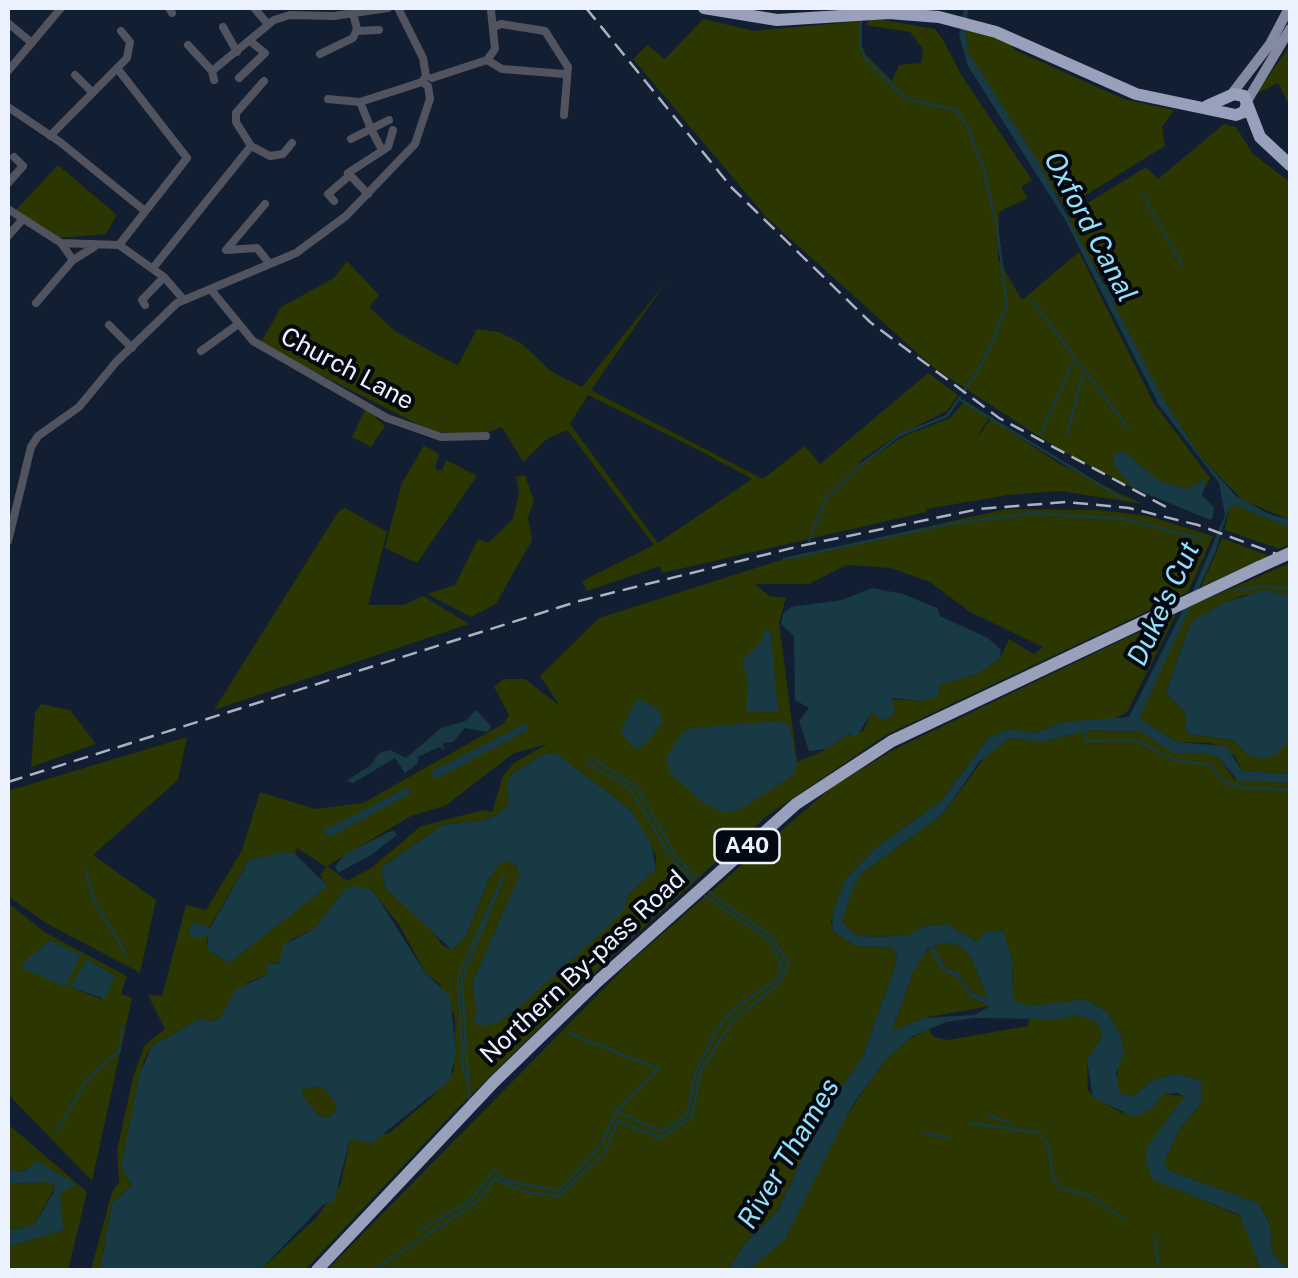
<!DOCTYPE html>
<html>
<head>
<meta charset="utf-8">
<style>
  body { margin:0 }
  #map { position:relative; width:1298px; height:1278px; overflow:hidden; background:#121e31; font-family:"Public Sans",sans-serif }
  canvas { display:block }
  .frame { position:absolute; inset:0; border:10px solid #ebf2fd; pointer-events:none }
</style>
</head>
<body>
<div id="map">
<canvas width="1298" height="1278"></canvas>
<div class="frame"></div>
</div>
<script>
const g = document.querySelector('canvas').getContext('2d');
g.lineJoin = 'round';
function fill(path, color) { g.fillStyle = color; g.fill(path, 'evenodd'); }
const shape = rows => new Path2D(rows.map(r => 'M' + r).join(''));
function strokePath(path, color, width, dash) { g.strokeStyle = color; g.lineWidth = width; g.lineCap = dash ? 'butt' : 'round'; g.setLineDash(dash || []); g.stroke(path); }
function drawText(font, color, halo, rows, align = 'center') {
  g.font = font + ' "Public Sans",sans-serif'; g.lineWidth = 8; g.setLineDash([]); g.textBaseline = 'middle'; g.strokeStyle = halo; g.fillStyle = color; for (const [text, x, y, turn = 0] of rows) {
    g.save(); g.translate(x, y); g.rotate((+turn || 0) * Math.PI / 180); g.textAlign = isNaN(turn) ? turn : align; if (halo) g.strokeText(text, 0, 0); g.fillText(text, 0, 0); g.restore();
  }
}
const green = shape([
  [872,18,935,29,942,38,962,76,1032,180,1021,187,1028,198,999,212,998,259,1022,300,1079,252,1153,402,1210,478,1206,487,1187,502,1133,488,1060,450,934,368,766,217,633,59,647,45,665,59,703,19,754,31,861,21,862,51,892,81,899,65,921,63,923,49,910,32,865,25],
  [965,26,1008,40,1015,50,1124,99,1174,110,1162,127,1165,146,1065,208,975,67,966,48],
  [1290,45,1289,105,1278,83,1256,94],
  [1224,124,1236,127,1253,154,1290,182,1290,520,1242,500,1200,456,1160,394,1113,303,1117,301,1074,234,1068,215,1146,167,1158,179],
  [58,165,117,215,106,234,58,238,15,211],
  [347,261,379,295,369,307,395,331,439,356,458,365,477,329,499,332,521,343,552,372,582,387,666,282,591,390,763,479,805,446,820,464,928,373,958,395,947,411,895,437,860,461,860,466,902,437,950,418,964,402,989,418,973,443,991,419,1060,464,1142,504,1061,491,1008,495,926,509,926,512,662,573,660,566,587,591,582,581,654,545,567,430,547,439,523,462,502,427,477,436,431,431,260,344,281,307,334,278],
  [588,395,704,453,752,479,658,543,570,424],
  [366,408,385,426,371,447,352,437],
  [424,445,439,454,435,469,442,471,446,460,477,476,417,563,385,548,401,485],
  [525,475,534,501,528,517,532,540,496,604,471,617,427,594,455,585,478,539,488,543,513,519,519,492,516,477],
  [1235,505,1290,528,1290,544,1279,549,1225,530,1229,508],
  [345,508,387,532,368,605,403,605,423,596,469,624,214,710,338,512],
  [1006,509,1099,510,1148,516,1213,536,1188,592,886,735,768,815,608,960,452,1114,305,1270,260,1270,316,1218,341,1183,350,1139,389,1133,431,1098,454,1071,455,1018,440,984,426,974,400,926,371,889,345,889,314,929,290,940,279,964,271,962,268,974,247,983,221,1017,213,1022,199,1019,152,1046,144,1060,121,1167,132,1185,112,1203,100,1270,91,1270,112,1192,119,1182,117,1150,133,1078,144,1046,165,1029,148,995,162,996,186,905,206,910,242,850,260,792,315,809,363,803,503,724,509,715,494,687,503,679,525,679,560,706,540,676,599,618,787,558],
  [846,565,891,568,930,582,970,612,1043,647,1034,654,1009,639,1000,658,978,674,941,684,923,701,891,699,895,713,887,719,879,719,873,710,863,731,844,736,827,749,797,762,779,622,786,598,769,596,755,584,809,584],
  [547,744,514,763,503,776,492,812,483,810,421,826,371,868,347,881,327,866,411,816,445,806,514,753],
  [700,749,793,775,762,794],
  [546,753,557,754,631,810,656,855,656,869,626,896,593,940,497,1023,472,983,521,874,517,867,510,861,500,864,489,878,466,936,453,950,443,946,427,924,385,888,381,868,442,825,486,820,500,813,509,804,513,773],
  [297,848,326,867,320,875,327,886,229,963,212,953,206,944,208,936,201,935,193,922,209,928,249,860,295,854],
  [1222,538,1269,556,1201,587,1216,553],
  [1290,563,1290,596,1265,591,1238,597,1191,622,1166,692,1185,713,1185,730,1190,734,1233,740,1243,750,1275,755,1290,740,1290,774,1242,771,1235,756,1212,743,1177,742,1139,719,1188,607],
  [1176,614,1127,712,1111,721,1063,722,1035,733,1010,729,989,737,941,801,875,848,845,879,831,921,833,931,855,946,892,947,897,956,893,972,863,1056,822,1117,778,1210,745,1243,728,1270,327,1270,632,960,833,786,895,749],
  [41,704,70,710,96,744,31,767,35,713],
  [1090,730,1142,732,1174,754,1204,753,1219,758,1234,779,1290,783,1290,1270,1273,1255,1269,1221,1258,1203,1170,1171,1164,1163,1177,1133,1202,1101,1201,1081,1179,1074,1155,1079,1133,1096,1120,1093,1116,1089,1121,1036,1107,1012,1085,999,1032,1007,1013,1001,1012,959,1001,930,977,942,946,924,922,927,909,935,875,937,855,935,842,922,854,884,862,873,943,814,990,750,1010,738,1041,742],
  [187,737,178,780,93,855,156,900,140,973,46,923,8,896,8,791],
  [8,903,46,933,127,976,121,994,132,998,92,1181,8,1094],
  [87,959,112,974,101,999,70,987],
  [945,943,960,946,970,955,988,998,974,995,957,972,945,968,933,946],
  [930,947,942,970,958,978,971,997,990,1006,924,1018,892,1031,915,966],
  [1077,1015,1096,1021,1103,1034,1087,1061,1088,1090,1095,1098,1122,1113,1154,1103,1164,1094,1183,1096,1183,1104,1147,1147,1169,1186,1243,1217,1261,1270,749,1270,788,1233,839,1126,885,1060,904,1042,929,1029,933,1037,948,1040,1028,1026,1029,1019,1040,1016],
  [316,1086,326,1090,335,1102,336,1112,326,1118,318,1115,300,1094,302,1089],
  [8,1124,87,1192,68,1270,8,1270,8,1247,63,1230,60,1194,75,1184,37,1162,21,1172,8,1169],
  [48,1182,55,1187,34,1225,10,1230,8,1184]
]);
const water = shape([
  [964,8,969,8,965,28,968,52,1039,163,1103,283,1116,293,1114,304,1164,400,1200,456,1236,496,1269,514,1290,520,1290,528,1235,505,1229,508,1215,553,1139,719,1177,742,1226,746,1242,771,1290,774,1290,783,1238,781,1219,758,1204,753,1174,754,1141,732,1090,730,1041,742,1010,738,979,762,943,814,862,873,854,885,842,922,855,935,875,937,908,935,922,927,946,924,977,942,985,932,1003,931,1012,959,1013,1001,1032,1006,1085,999,1107,1012,1120,1034,1124,1053,1116,1073,1120,1093,1133,1096,1155,1079,1179,1074,1201,1081,1202,1101,1177,1133,1164,1163,1170,1171,1258,1203,1269,1222,1273,1255,1290,1270,1261,1270,1240,1215,1153,1180,1146,1163,1147,1147,1184,1097,1178,1093,1164,1094,1151,1109,1135,1117,1093,1098,1087,1061,1103,1034,1096,1021,1077,1015,1056,1019,975,1018,946,1022,913,1036,885,1060,850,1109,785,1239,749,1270,728,1270,745,1243,778,1210,822,1117,863,1056,893,972,897,956,892,947,855,946,833,931,832,916,845,879,875,848,941,801,989,737,1010,729,1035,733,1063,722,1129,717,1195,586,1225,515,1219,483,1159,405,1064,218,968,66,959,35],
  [945,943,960,946,970,955,988,998,972,993,957,972,945,968,933,946],
  [929,947,942,970,958,978,971,997,990,1006,974,1015,924,1018,892,1031,912,974],
  [1124,451,1159,481,1187,489,1206,479,1202,496,1214,507,1213,517,1210,520,1133,488,1114,465,1113,455],
  [872,588,903,594,937,608,940,616,988,638,1001,650,1000,658,978,674,941,684,937,697,922,701,892,698,895,713,887,719,879,719,873,711,856,737,849,734,827,749,809,751,799,721,809,708,795,700,794,636,781,624,783,614,791,607,842,600],
  [1265,590,1290,596,1290,740,1276,755,1263,759,1248,755,1233,740,1190,734,1185,730,1185,713,1166,692,1191,622,1223,603],
  [766,628,771,634,778,712,746,712,748,680,742,661,760,643],
  [638,698,659,710,663,721,647,743,636,750,620,731],
  [476,710,491,726,488,732,465,728,453,742,443,743,444,750,439,747,418,757,418,763,405,773,395,758,353,783,346,781,371,765,379,753,390,750,406,758,441,728,465,721],
  [780,721,790,726,797,763,793,775,741,809,724,813,702,802,670,773,666,758,681,734,692,728],
  [526,723,528,730,436,779,432,775,432,771],
  [546,753,557,754,631,810,651,843,656,869,627,896,625,909,609,926,517,1009,497,1023,485,1026,473,1023,477,1013,472,983,520,874,517,867,510,861,500,864,489,878,466,936,452,950,385,888,381,868,442,825,486,820,500,813,509,804,507,782,513,773],
  [408,787,411,793,332,836,325,835,324,830],
  [393,830,397,835,371,855,338,873,335,867,345,854],
  [286,852,295,854,328,886,229,963,207,949,208,936,192,938,188,933,193,922,210,928,249,860],
  [355,886,370,889,378,898,426,974,450,996,456,1054,449,1081,372,1143,350,1139,334,1201,323,1205,260,1270,100,1270,112,1203,132,1185,121,1167,139,1076,152,1046,199,1019,213,1022,221,1017,235,990,268,974,268,963,279,964,283,945,314,929,345,889],
  [316,1086,326,1090,335,1102,336,1112,326,1118,318,1115,301,1094,303,1089],
  [50,940,81,955,65,987,22,968,24,962],
  [87,959,115,976,105,999,70,987],
  [37,1161,76,1184,60,1194,63,1230,8,1247,8,1226,11,1230,34,1225,53,1193,55,1187,48,1182,8,1184,8,1169,22,1172]
]);
const stream = shape([
  [861,20,860,44,866,60,906,99,956,110,969,129,984,171,997,227,1007,305,986,357,963,393],
  [1142,193,1183,266],
  [1032,301,1128,428],
  [961,400,1123,499],
  [1041,434,1073,362],
  [1067,435,1083,374],
  [1186,536,1204,556],
  [809,541,825,500,859,466,900,435,947,416,960,397],
  [784,559,949,524,1033,513,1124,519,1203,539],
  [1235,591,1263,586,1290,589],
  [1084,727,1087,741,1136,740,1174,760,1210,765,1223,781,1238,787,1290,790],
  [590,757,638,788,675,855,696,878],
  [585,762,630,788,670,856,693,882],
  [85,868,94,900,126,954],
  [569,1033,658,1069,617,1110],
  [468,1081,463,1068,458,976,504,875,462,980,468,1081,469,1098],
  [989,1115,1011,1124],
  [970,1123,1039,1133,1047,1142,1053,1177,1060,1188,1088,1195,1124,1219],
  [57,1131,87,1080,120,1050,122,1026],
  [925,1134,949,1137],
  [419,1231,472,1199,494,1170,507,1181,559,1191,602,1143,616,1111,661,1132,687,1115,696,1071,716,1031,733,1010,777,979,782,966,769,940,705,896],
  [1154,1234,1159,1270],
  [374,1270,480,1200,494,1179,531,1193,559,1196,605,1152,618,1121,660,1138,692,1117,700,1072,733,1020,779,984,788,963,772,937,709,892]
]);
const minor = shape([
  [169,8,172,13],
  [254,8,267,23],
  [398,8,423,58,426,76,422,82],
  [8,23,32,43],
  [223,27,237,52],
  [494,27,501,24,545,31,568,67,564,115],
  [357,31,379,30],
  [188,45,212,71],
  [320,54,353,38,357,29,353,13],
  [487,60,495,49,491,10],
  [117,68,187,158,119,245],
  [8,71,61,8],
  [75,75,92,92],
  [239,78,265,53,250,41],
  [432,78,487,60,502,69,565,74],
  [214,80,212,71,274,20,290,15,334,16,388,8],
  [264,81,236,113,236,122,251,146,270,156,283,154,292,143],
  [328,99,360,102,422,82],
  [8,107,60,142,145,211],
  [50,136,127,58,130,42,121,31],
  [351,139,371,129,360,102],
  [382,150,371,129,389,120],
  [8,183,23,166,14,157],
  [368,194,348,173,388,147,393,130],
  [334,201,328,194,350,175],
  [265,204,226,250,257,248,269,263],
  [8,209,61,243,119,245,164,277,184,300],
  [8,236,22,220],
  [61,243,73,260,94,247],
  [153,268,251,146],
  [212,291,253,341,387,418,441,437,486,436],
  [36,303,73,260],
  [145,305,142,300,164,277],
  [109,325,132,348],
  [201,351,237,325],
  [8,541,31,447,38,436,79,407,117,361,177,303,296,253,346,216,415,144,430,99,428,86,422,82]
]);
const major = shape([
  [1231,95,1270,44,1289,8],
  [1247,101,1290,29]
]);
const highway = shape([
  [704,8,777,20,889,13,939,17,996,32,1136,94,1236,115,1244,112,1247,104],
  [1207,106,1234,94,1244,96,1260,137,1290,165],
  [317,1270,494,1082,597,982,796,804,892,741,1259,567]
]);
const rail = shape([
  [586,8,732,188,870,322,999,418,1166,507],
  [8,782,579,601,800,546,979,509,1066,502,1129,508,1198,525,1290,559]
]);
const highwayBridge = shape([
  [1259,567,1290,553]
]);
const shields = [
  [747,846,65]
];
const shieldNames = [
  ["A40",747,846]
];
const streetNames = [
  ["Church Lane",347,369,28],
  ["Northern By-pass Road",583,967,-43]
];
const waterNames = [
  ["Oxford Canal",1090,227,62],
  ["Duke's Cut",1164,604,-65],
  ["River Thames",789,1154,-59]
];
fill(green, '#2b3600');
fill(water, '#173a44');
strokePath(stream, '#173a44', 2.5);
strokePath(minor, '#51545f', 8);
strokePath(major, '#848aa1', 10);
strokePath(highway, '#98a0bb', 12);
strokePath(rail, '#abb3c1', 2.5, [15, 8]);
strokePath(highwayBridge, '#98a0bb', 12);
for (const [x, y, w] of shields) { const box = new Path2D(); box.roundRect(x - w / 2, y - 17, w, 34, 8); g.fillStyle = '#040810'; g.fill(box); strokePath(box, '#ebf2fd', 2.5); }
drawText('bold 22px', '#ebf2fd', null, shieldNames);
drawText('25px', '#ebf2fd', '#040810', streetNames);
drawText('italic 28px', '#93e1f9', '#040810', waterNames);
</script>
</body>
</html>
